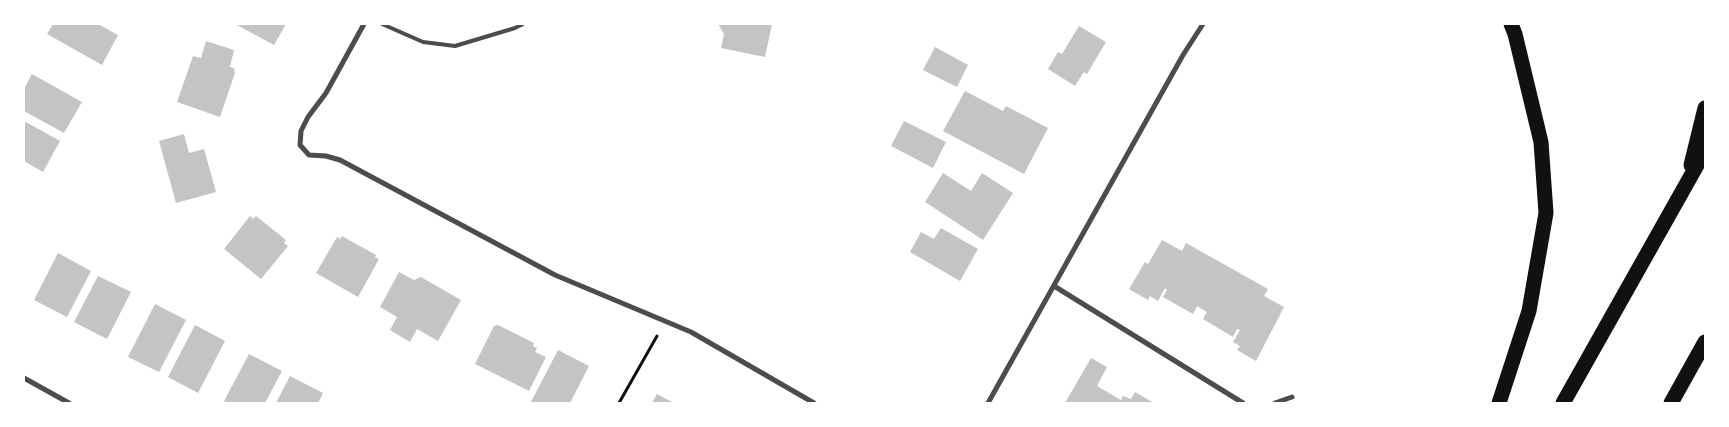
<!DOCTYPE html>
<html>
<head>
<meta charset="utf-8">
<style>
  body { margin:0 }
  #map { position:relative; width:1729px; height:427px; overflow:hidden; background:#fff; font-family:Overpass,sans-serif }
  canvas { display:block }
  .frame { position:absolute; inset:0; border:25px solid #fff; pointer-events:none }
</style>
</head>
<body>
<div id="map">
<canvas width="1729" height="427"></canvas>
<div class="frame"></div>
</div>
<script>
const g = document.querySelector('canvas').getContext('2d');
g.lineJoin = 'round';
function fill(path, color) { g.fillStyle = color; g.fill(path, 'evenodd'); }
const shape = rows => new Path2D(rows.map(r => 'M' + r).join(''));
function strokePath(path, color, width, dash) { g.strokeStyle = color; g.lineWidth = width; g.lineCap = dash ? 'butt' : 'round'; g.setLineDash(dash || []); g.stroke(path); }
const building = shape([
  [53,24,98,24,118,35,102,65,47,34],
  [235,24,286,24,274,45],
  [718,24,772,24,765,57,721,48,724,34],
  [1079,26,1106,42,1087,74,1084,72,1075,86,1048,69,1058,52,1062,54],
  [206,41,234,50,230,67,234,68,235,73,220,117,177,102,193,56,201,58],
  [935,47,968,65,957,87,923,70],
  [32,74,82,102,64,133,24,111,24,89],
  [965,91,1003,111,1006,106,1048,128,1024,174,943,131],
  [24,121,60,141,43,172,24,161],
  [904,121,946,142,933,168,891,146],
  [184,134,189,153,204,149,216,192,176,203,159,141],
  [943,173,971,191,982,173,1013,193,983,240,925,202],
  [250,216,253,219,256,216,286,240,284,243,288,246,261,279,224,249],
  [941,228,978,249,960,281,910,252,921,232,934,239],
  [342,236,376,255,375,257,379,259,358,297,316,273,337,237,340,239],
  [1162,240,1182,251,1186,243,1268,289,1264,296,1284,307,1256,361,1237,350,1240,346,1233,342,1240,330,1237,329,1233,337,1203,319,1207,312,1197,306,1193,314,1163,297,1167,290,1165,288,1158,301,1150,296,1148,300,1129,289,1145,262,1148,264],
  [58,253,91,271,67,317,34,300],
  [399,272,414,280,421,277,461,300,438,341,417,329,410,342,390,330,397,317,380,307],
  [98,276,131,292,107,339,74,322],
  [155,304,186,320,159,372,128,357],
  [195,325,225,341,198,393,168,377],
  [498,325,534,343,533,346,537,348,535,352,546,357,529,391,475,364,494,326],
  [558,350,589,366,570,403,533,403,531,402],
  [249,354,282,371,265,403,227,403,224,401],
  [1091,358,1107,367,1097,386,1121,400,1123,396,1131,399,1135,392,1154,403,1065,403],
  [290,376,323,393,318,403,276,403],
  [657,394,674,403,652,403]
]);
const path = shape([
  [619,403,657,336]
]);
const service = shape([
  [382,24,423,42,455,46,515,28,523,24]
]);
const minor = shape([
  [364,24,326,93,308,117,301,131,300,145,309,155,326,156,340,160,555,275,691,332,814,403],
  [1054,286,1243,403],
  [24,378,69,403],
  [988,403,1183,55,1203,24],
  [1275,403,1292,397]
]);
const motorway = shape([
  [1691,165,1705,108],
  [1499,403,1529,311,1546,213,1541,142,1515,34,1511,24],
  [1563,403,1705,151],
  [1671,403,1705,342]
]);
fill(building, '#c4c4c4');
strokePath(path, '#111', 3);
strokePath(service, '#4c4c4c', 4);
strokePath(minor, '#4c4c4c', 5);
strokePath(motorway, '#111', 15);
</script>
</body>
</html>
